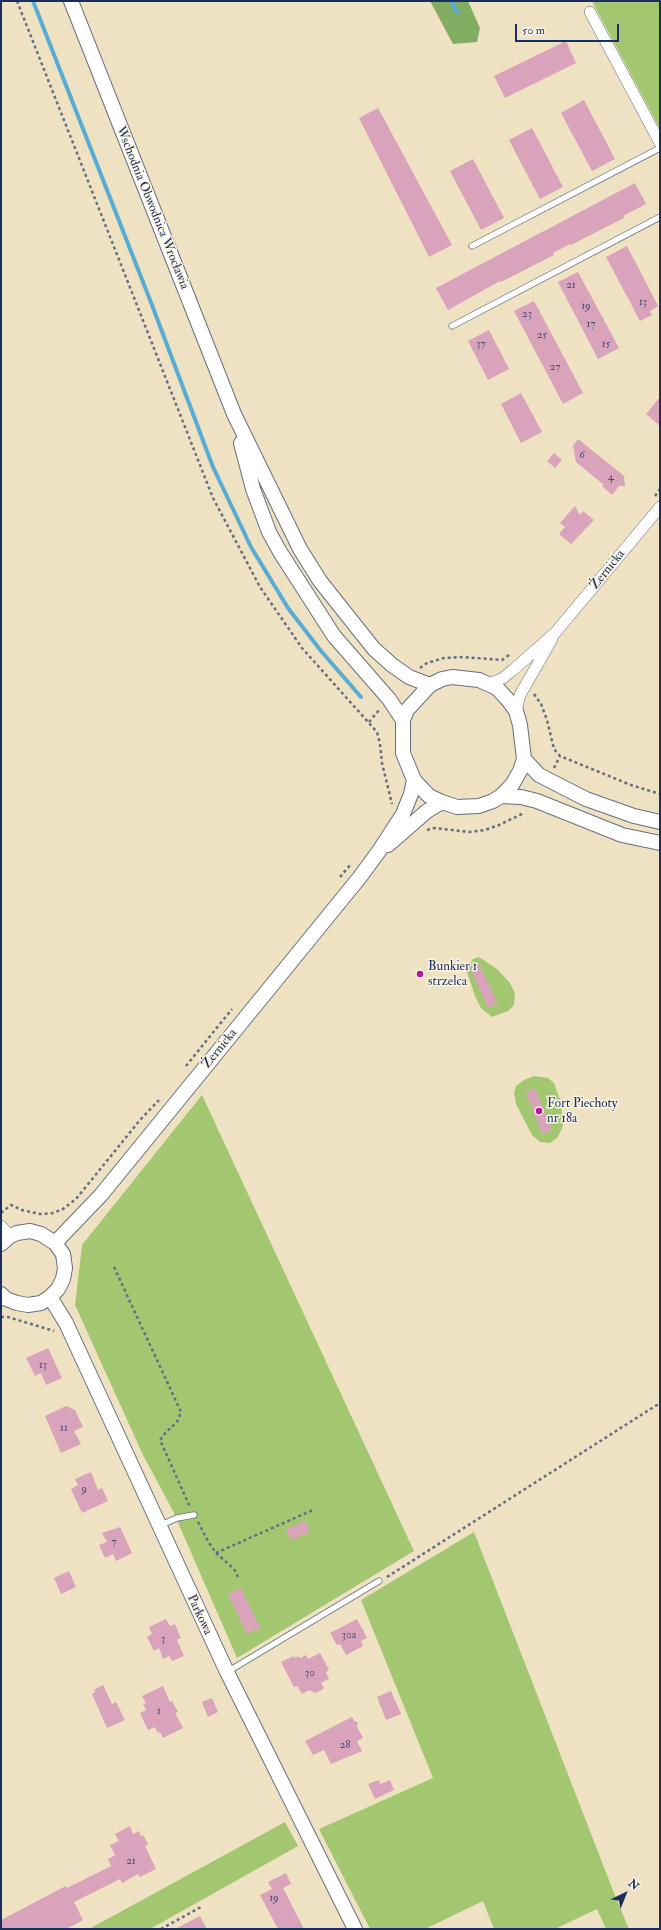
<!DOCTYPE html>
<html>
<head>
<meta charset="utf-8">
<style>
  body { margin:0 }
  #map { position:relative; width:661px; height:1930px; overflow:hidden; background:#eee2c2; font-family:"IM FELL Double Pica",serif }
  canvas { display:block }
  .frame { position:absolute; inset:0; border:2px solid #1b2f5e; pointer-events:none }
  .north { position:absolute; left:605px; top:1874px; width:40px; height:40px; -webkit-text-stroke:3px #fcf5e5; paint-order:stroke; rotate:43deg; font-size:11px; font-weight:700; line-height:16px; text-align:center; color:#1b2f5e }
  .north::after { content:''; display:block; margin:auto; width:14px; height:18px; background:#1b2f5e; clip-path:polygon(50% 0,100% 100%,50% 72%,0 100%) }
  .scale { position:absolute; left:515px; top:24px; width:104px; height:18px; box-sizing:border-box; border:2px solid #1b2f5e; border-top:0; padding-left:5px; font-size:12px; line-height:14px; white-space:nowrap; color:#1b2f5e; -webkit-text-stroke:3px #fcf5e5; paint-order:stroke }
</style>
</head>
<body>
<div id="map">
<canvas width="661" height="1930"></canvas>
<div class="frame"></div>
<div class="north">N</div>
<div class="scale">50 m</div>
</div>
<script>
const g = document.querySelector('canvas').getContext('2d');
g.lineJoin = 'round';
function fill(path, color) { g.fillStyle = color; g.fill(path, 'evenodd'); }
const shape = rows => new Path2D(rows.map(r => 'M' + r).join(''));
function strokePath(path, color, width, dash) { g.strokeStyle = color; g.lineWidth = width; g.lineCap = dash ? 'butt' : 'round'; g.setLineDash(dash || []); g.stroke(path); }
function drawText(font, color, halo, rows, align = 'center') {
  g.font = font + ' "IM FELL Double Pica",serif'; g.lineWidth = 3; g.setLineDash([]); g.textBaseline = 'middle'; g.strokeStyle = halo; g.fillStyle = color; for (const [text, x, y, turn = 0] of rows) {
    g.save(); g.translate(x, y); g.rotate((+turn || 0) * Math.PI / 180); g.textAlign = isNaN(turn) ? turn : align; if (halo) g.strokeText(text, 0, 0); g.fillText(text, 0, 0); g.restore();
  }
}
const green = shape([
  [592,1,660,1,660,129,635,82],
  [479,957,497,969,510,983,515,993,514,1005,508,1011,492,1017,481,1008,475,996,466,969,473,959],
  [534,1076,548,1078,554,1083,561,1103,563,1126,558,1137,550,1143,540,1142,532,1135,516,1104,514,1093,516,1086,524,1080],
  [202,1095,414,1551,237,1658,173,1511,143,1455,75,1305,82,1245],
  [474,1532,614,1893,629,1929,606,1929,597,1909,555,1929,494,1929,483,1901,425,1929,370,1929,319,1829,433,1778,361,1600],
  [285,1822,298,1846,150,1929,89,1929]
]);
const forest = shape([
  [430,1,468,1,480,28,477,42,453,44]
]);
const stream = shape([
  [33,1,152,305,213,467,251,547,288,608,321,651,361,697],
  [451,1,457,12]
]);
const building = shape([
  [566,41,576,63,505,98,494,76],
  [584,100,615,159,592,171,561,113],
  [378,108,452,245,429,257,359,118],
  [532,128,563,187,540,199,509,140],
  [473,159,504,218,481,230,450,171],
  [635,183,646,204,623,216,624,218,571,245,570,244,553,253,554,255,501,282,500,281,448,310,436,288],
  [627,246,658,306,650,311,652,315,640,321,606,257],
  [578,272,619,348,598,359,558,282],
  [534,301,583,393,563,404,514,311],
  [489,330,509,369,488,380,468,341],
  [521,393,542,432,521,443,501,404],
  [660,397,660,426,646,414],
  [578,439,624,476,625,486,619,486,612,495,602,486,604,485,576,462,573,446],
  [554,453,562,460,555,468,547,461],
  [575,506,580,515,583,511,594,520,571,544,559,534,565,527,560,523],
  [479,964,498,1004,488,1008,470,968],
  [535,1088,552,1130,542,1134,526,1092],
  [48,1348,62,1378,46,1385,41,1373,35,1376,26,1358],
  [66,1406,75,1410,83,1427,74,1431,81,1444,61,1453,45,1416],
  [91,1472,98,1490,102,1488,108,1501,82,1513,71,1489,78,1485,75,1479],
  [305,1521,310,1532,291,1540,286,1529],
  [120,1527,132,1553,116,1561,113,1554,105,1558,99,1545,107,1542,102,1533],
  [69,1571,76,1587,61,1594,54,1578],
  [241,1588,260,1628,247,1634,228,1594],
  [166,1619,170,1626,175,1624,181,1638,177,1640,184,1656,172,1661,169,1656,163,1659,159,1648,154,1651,147,1637,152,1634,149,1627],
  [357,1619,367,1638,361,1641,363,1646,346,1655,340,1644,337,1645,330,1633],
  [320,1653,329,1670,326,1672,329,1679,321,1683,324,1688,320,1691,315,1693,309,1690,302,1694,297,1686,294,1687,281,1662,294,1656,295,1658,298,1656,300,1658,306,1655,308,1659],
  [103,1685,112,1704,116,1702,125,1720,107,1728,92,1694,95,1692,94,1690],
  [163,1686,170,1702,172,1701,178,1712,175,1713,183,1728,163,1738,160,1732,158,1733,155,1727,148,1730,140,1713,146,1710,143,1704,146,1703,142,1696],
  [391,1691,401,1714,386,1720,377,1697],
  [212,1698,218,1712,208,1717,202,1702],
  [352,1717,354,1721,358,1722,357,1727,363,1738,357,1741,362,1751,331,1764,324,1750,313,1755,305,1741],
  [379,1780,380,1784,390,1780,394,1790,375,1799,368,1784],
  [130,1826,133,1834,139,1831,141,1836,143,1835,148,1844,145,1846,156,1869,140,1877,138,1874,122,1883,120,1879,74,1902,83,1920,66,1929,1,1929,1,1920,66,1886,67,1888,111,1866,108,1859,115,1855,110,1845,119,1841,115,1834],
  [286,1873,291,1884,283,1888,304,1929,278,1929,260,1895,272,1889,268,1882],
  [200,1916,207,1929,175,1929]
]);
const path = shape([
  [17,1,213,498,260,587,302,648,377,732,380,744,382,763,392,804],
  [655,496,660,489],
  [420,668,427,663,444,658,463,657,502,660,509,655],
  [534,694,541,704,547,720,554,749,560,756,631,785,660,794],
  [369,722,380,709],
  [554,768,560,756],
  [427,830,435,828,469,832,485,830,499,825,524,813],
  [340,877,351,864],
  [186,1066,232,1009],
  [1,1213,11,1205,22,1210,40,1214,53,1213,63,1209,76,1199,140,1120,159,1100],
  [114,1267,181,1412,177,1422,166,1432,160,1440,190,1507],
  [1,1317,8,1317,54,1331],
  [198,1522,209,1543,216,1553,234,1569,239,1579],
  [216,1553,315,1509],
  [387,1577,660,1403],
  [161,1929,201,1907]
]);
const service = shape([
  [472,246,660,148],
  [452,326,660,217],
  [159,1526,177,1518,194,1515],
  [227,1672,379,1581]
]);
const minor = shape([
  [590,12,660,143],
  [489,684,503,678,513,670,555,633,660,507],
  [516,711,520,695,552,639],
  [1,1226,10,1236]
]);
const tertiary = shape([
  [71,1,234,414,300,549,320,581,374,649,392,665,409,677,430,685],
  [241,443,253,489,269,532,280,552,334,636,389,699,403,720],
  [452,677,479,680,497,688,508,700,516,711,520,725,524,759,520,771,512,785,501,796,493,801,479,806,457,807,442,802,429,796,414,780,403,753,403,720,407,710,430,685,442,679,452,677],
  [524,759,539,775,586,799,634,816,660,822],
  [501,796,521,797,537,801,622,835,660,843],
  [388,845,427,811,442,802],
  [55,1243,101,1195,360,877,379,851,403,814,411,794,414,780],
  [1,1244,10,1236,17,1233,30,1231,41,1234,55,1243,63,1254,65,1268,63,1279,58,1289,50,1297,41,1303,28,1305,17,1303,6,1299,1,1294],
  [50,1297,66,1323,227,1672,355,1929]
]);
const markers = [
  [420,974,4,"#b5179e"],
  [539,1111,4,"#b5179e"]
];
const numberNames = [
  ["21",571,286],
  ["13",643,303],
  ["19",586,307],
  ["23",527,315],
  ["17",591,325],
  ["25",542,336],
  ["37",481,345],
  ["15",606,345],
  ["27",555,368],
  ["6",582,456],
  ["4",611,478],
  ["13",43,1366],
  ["11",64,1429],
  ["9",84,1490],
  ["7",114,1543],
  ["30a",349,1636],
  ["3",163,1640],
  ["30",310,1674],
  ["1",159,1712],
  ["28",345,1746],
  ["21",131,1862],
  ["19",274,1899]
];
const streetNames = [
  ["Wschodnia Obwodnica Wrocławia",152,208,68],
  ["Żernicka",608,570,-51],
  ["Żernicka",220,1049,-51],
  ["Parkowa",199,1615,65]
];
const poiNames = [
  ["Bunkier 1",428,967],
  ["strzelca",428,982],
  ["Fort Piechoty",547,1104],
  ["nr 18a",547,1119]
];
fill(green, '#a3c770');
fill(forest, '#82ac62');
strokePath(stream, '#58abd3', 4);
fill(building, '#d8a3bb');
strokePath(service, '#656e81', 7);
strokePath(minor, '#656e81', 12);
strokePath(tertiary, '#656e81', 16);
strokePath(path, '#656e81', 2.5, [3, 3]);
strokePath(service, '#fff', 5.5);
strokePath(minor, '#fff', 11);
strokePath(tertiary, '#fff', 14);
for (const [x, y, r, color] of markers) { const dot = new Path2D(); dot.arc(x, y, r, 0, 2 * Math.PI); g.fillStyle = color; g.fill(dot); strokePath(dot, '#fcf5e5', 1.5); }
drawText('11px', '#4a4c75', null, numberNames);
drawText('13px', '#1b2f5e', '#fcf5e5', streetNames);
drawText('13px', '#1b2f5e', '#fcf5e5', poiNames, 'left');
</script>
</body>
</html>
